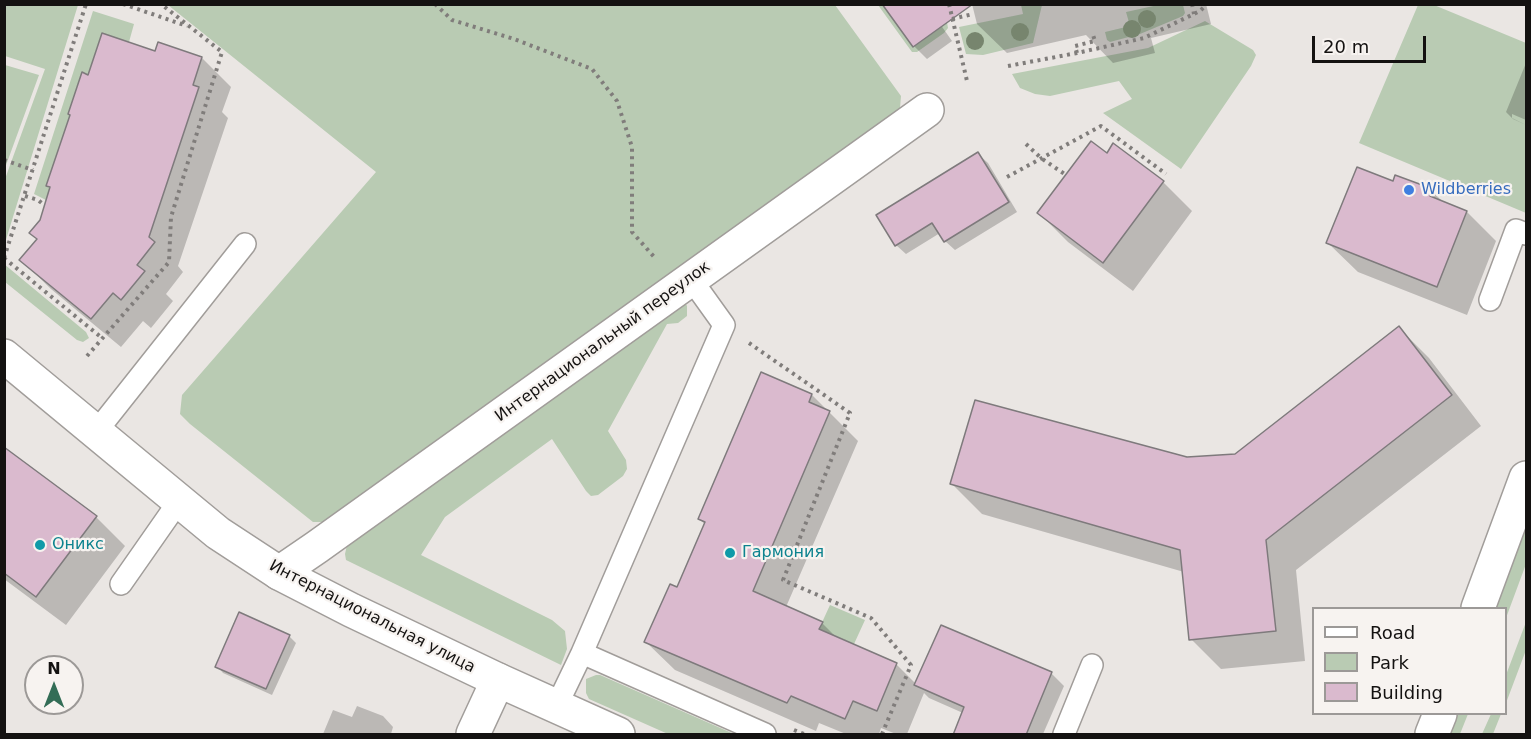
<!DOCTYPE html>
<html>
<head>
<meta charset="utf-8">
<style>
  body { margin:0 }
  #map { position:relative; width:1531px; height:739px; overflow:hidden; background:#eae6e3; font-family:"DejaVu Sans",sans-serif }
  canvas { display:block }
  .frame { position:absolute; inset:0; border:6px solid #141211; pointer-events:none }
  .legend { position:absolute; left:1312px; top:607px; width:195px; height:108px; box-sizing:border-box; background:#f7f3f0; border:2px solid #9c9997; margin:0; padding:8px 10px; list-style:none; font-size:18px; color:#141211 }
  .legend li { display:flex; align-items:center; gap:12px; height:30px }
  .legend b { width:30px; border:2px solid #9c9997 }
  .north { position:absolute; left:24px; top:655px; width:60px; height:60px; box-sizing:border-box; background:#f7f3f0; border:2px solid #9c9997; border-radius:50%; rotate:0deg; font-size:16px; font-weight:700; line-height:24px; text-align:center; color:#141211 }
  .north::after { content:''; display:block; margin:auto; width:21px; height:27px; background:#336d56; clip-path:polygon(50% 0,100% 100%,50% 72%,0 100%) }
  .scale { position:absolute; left:1312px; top:36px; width:114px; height:27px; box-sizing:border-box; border:3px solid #141211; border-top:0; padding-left:8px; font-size:18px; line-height:21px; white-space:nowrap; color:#141211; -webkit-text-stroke:4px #f7f3f0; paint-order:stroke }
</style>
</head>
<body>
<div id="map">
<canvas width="1531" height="739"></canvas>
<div class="frame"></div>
<ul class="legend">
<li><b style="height:8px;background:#fff"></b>Road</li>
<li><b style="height:16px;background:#b9cbb3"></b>Park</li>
<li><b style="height:16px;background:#dabace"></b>Building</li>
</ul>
<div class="north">N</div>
<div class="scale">20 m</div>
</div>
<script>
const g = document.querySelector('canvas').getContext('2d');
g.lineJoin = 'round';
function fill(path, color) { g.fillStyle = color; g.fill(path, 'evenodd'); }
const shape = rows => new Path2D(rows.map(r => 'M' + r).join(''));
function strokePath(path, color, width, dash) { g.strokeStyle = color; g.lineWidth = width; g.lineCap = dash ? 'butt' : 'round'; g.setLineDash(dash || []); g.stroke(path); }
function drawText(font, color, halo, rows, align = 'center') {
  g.font = font + ' "DejaVu Sans",sans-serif'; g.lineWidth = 4.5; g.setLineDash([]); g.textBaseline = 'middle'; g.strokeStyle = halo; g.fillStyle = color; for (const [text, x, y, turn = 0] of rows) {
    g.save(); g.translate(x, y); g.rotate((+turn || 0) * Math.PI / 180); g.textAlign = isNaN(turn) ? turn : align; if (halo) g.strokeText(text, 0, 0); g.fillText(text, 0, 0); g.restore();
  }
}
const green = shape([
  [5,4,78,5,5,243,5,179,45,69,5,56],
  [168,5,835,5,901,96,900,108,889,117,324,522,313,522,190,424,180,414,182,395,376,172],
  [878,5,944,5,948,28,944,33,917,52,912,52],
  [1021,5,1042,5,1033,43,983,55,966,54,959,27,1023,14],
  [1158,5,1183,5,1185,13,1183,16,1140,34,1110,42,1107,40,1105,32,1130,26,1126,12],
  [1418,5,1434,5,1526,43,1526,213,1359,143],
  [93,11,134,24,129,42,102,34,88,75,82,73,74,116,47,186,50,187,46,200,34,194],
  [1205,21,1253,50,1256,55,1251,66,1181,169,1103,113,1132,99,1119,81,1050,96,1035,94,1020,88,1012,74,1148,48],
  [5,65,39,75,5,168,4,65],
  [4,264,86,332,89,338,83,342,77,340,5,282],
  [684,300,687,306,687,316,678,323,667,324,608,431,626,460,627,469,623,476,598,495,591,496,586,491,552,439,445,517,421,555,552,620,565,631,567,649,561,665,346,560,345,554,347,545],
  [1526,517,1526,564,1506,618,1506,608,1491,608],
  [830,605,865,620,854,644,819,629],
  [1526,622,1526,650,1506,703,1506,675],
  [596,675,600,675,734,734,668,734,589,699,586,693,586,679],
  [1450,714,1468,714,1460,734,1442,734],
  [1491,714,1501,714,1493,734,1482,734]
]);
const shadow = shape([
  [926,4,952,41,927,59,914,46],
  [972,4,1206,4,1211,24,1151,38,1155,53,1113,63,1086,35,1007,53,977,24],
  [156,52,202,58,231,87,222,112,228,118,178,266,183,272,166,294,173,301,151,328,143,321,121,347,51,289,21,260,38,240,41,220,51,189,48,186,89,77],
  [1526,63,1526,120,1512,114,1512,118,1526,125,1513,119,1506,112],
  [978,154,988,163,1017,212,955,250,945,241,940,233,906,254,896,245],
  [1107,155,1163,182,1192,211,1133,291,1068,242,1039,213],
  [1393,183,1432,191,1445,204,1467,212,1496,241,1467,315,1358,272,1328,243],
  [1399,328,1429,358,1481,426,1296,570,1305,661,1221,669,1191,639,1184,572,982,514,952,484,1187,458,1235,456],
  [762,374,812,395,858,441,786,607,822,623,838,639,896,664,916,684,1051,673,1064,686,1043,734,954,734,963,713,929,698,924,693,907,734,896,734,881,728,879,734,846,734,819,723,816,731,675,670,646,642,678,589,706,525,699,519],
  [4,449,96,517,125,546,66,625,4,579],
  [289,636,296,643,272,695,223,673,217,666],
  [357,706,383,716,393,727,391,734,323,734,333,710,352,717]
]);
const building = shape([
  [882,4,973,4,913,47,882,4],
  [102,33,155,51,158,42,202,57,193,85,199,87,149,237,155,242,137,265,145,271,121,300,113,293,91,319,19,260,37,239,29,233,40,220,50,187,46,186,70,115,68,114,82,72,88,75,102,33],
  [1091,141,1107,153,1113,143,1164,181,1103,263,1037,213,1091,141],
  [978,152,1009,202,944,242,932,223,895,246,876,215,978,152],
  [1357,167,1393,181,1395,175,1433,189,1430,196,1467,211,1437,287,1326,243,1357,167],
  [1399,326,1452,395,1266,540,1276,631,1189,640,1180,550,950,484,975,400,1187,457,1235,454,1399,326],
  [761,372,812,394,809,402,830,411,753,591,823,622,819,629,897,663,877,711,853,701,845,719,791,696,787,703,644,642,670,584,677,587,705,522,698,519,761,372],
  [4,447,97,516,36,597,4,573,4,447],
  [239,612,290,635,266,689,215,667,239,612],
  [941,625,1052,672,1026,735,953,735,964,707,914,685,941,625]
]);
const path = shape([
  [123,4,187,26],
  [435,4,452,20,514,39,592,69,617,101,632,147,632,232,656,259],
  [949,4,967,81],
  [1192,4,1194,14],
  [952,19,973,14],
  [1077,53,1075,46,1095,41,1092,32],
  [1008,66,1077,53,1144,38,1200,11,1207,4],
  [1026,144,1041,158,1066,175],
  [4,160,33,170],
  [1007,177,1101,126,1166,174],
  [25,196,38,200,44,205],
  [4,258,86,4],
  [4,258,102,338],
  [749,343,850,413,783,580,871,618,911,665,882,734],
  [87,356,169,262,171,217,222,52,161,4],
  [794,730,804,734]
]);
const service = shape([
  [1490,300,1516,230,1526,234],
  [96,432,245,244],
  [121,584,179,501],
  [582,653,724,325,691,279],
  [556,707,582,653,765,734],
  [1064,734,1092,665]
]);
const minor = shape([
  [279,573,317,547,927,110],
  [473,734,498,680]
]);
const tertiary = shape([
  [4,356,218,533,279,573,351,610,498,680,618,734],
  [1478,608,1526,478],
  [1432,734,1440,714]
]);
const trees = [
  [1147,19],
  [1132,29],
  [1020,32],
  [975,41]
];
const markers = [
  [1409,190,6,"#3f7fe0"],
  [40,545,6,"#0f9aa8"],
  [730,553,6,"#0f9aa8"]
];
const shopNames = [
  ["Wildberries",1421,190]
];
const streetNames = [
  ["Интернациональный переулок",603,342,-36],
  ["Интернациональная улица",372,617,27]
];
const cultureNames = [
  ["Оникс",52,545],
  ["Гармония",742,553]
];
fill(green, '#b9cbb3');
fill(shadow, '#0003');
fill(building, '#dabace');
strokePath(building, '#7e7a7c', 1.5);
strokePath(service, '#a19d9a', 24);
strokePath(minor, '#a19d9a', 36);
strokePath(tertiary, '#a19d9a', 36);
strokePath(path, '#807d7b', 4, [3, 4.5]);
strokePath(service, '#fff', 21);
strokePath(minor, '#fff', 33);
strokePath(tertiary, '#fff', 33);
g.fillStyle = '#77856e';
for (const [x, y] of trees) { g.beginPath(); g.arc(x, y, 9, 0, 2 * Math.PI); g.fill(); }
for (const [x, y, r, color] of markers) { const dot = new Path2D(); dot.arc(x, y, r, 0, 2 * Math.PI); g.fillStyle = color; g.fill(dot); strokePath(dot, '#f7f3f0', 2); }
drawText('16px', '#366cbe', '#f7f3f0', shopNames, 'left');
drawText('16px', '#141211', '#f7f3f0', streetNames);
drawText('16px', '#0d838f', '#f7f3f0', cultureNames, 'left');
</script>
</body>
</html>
